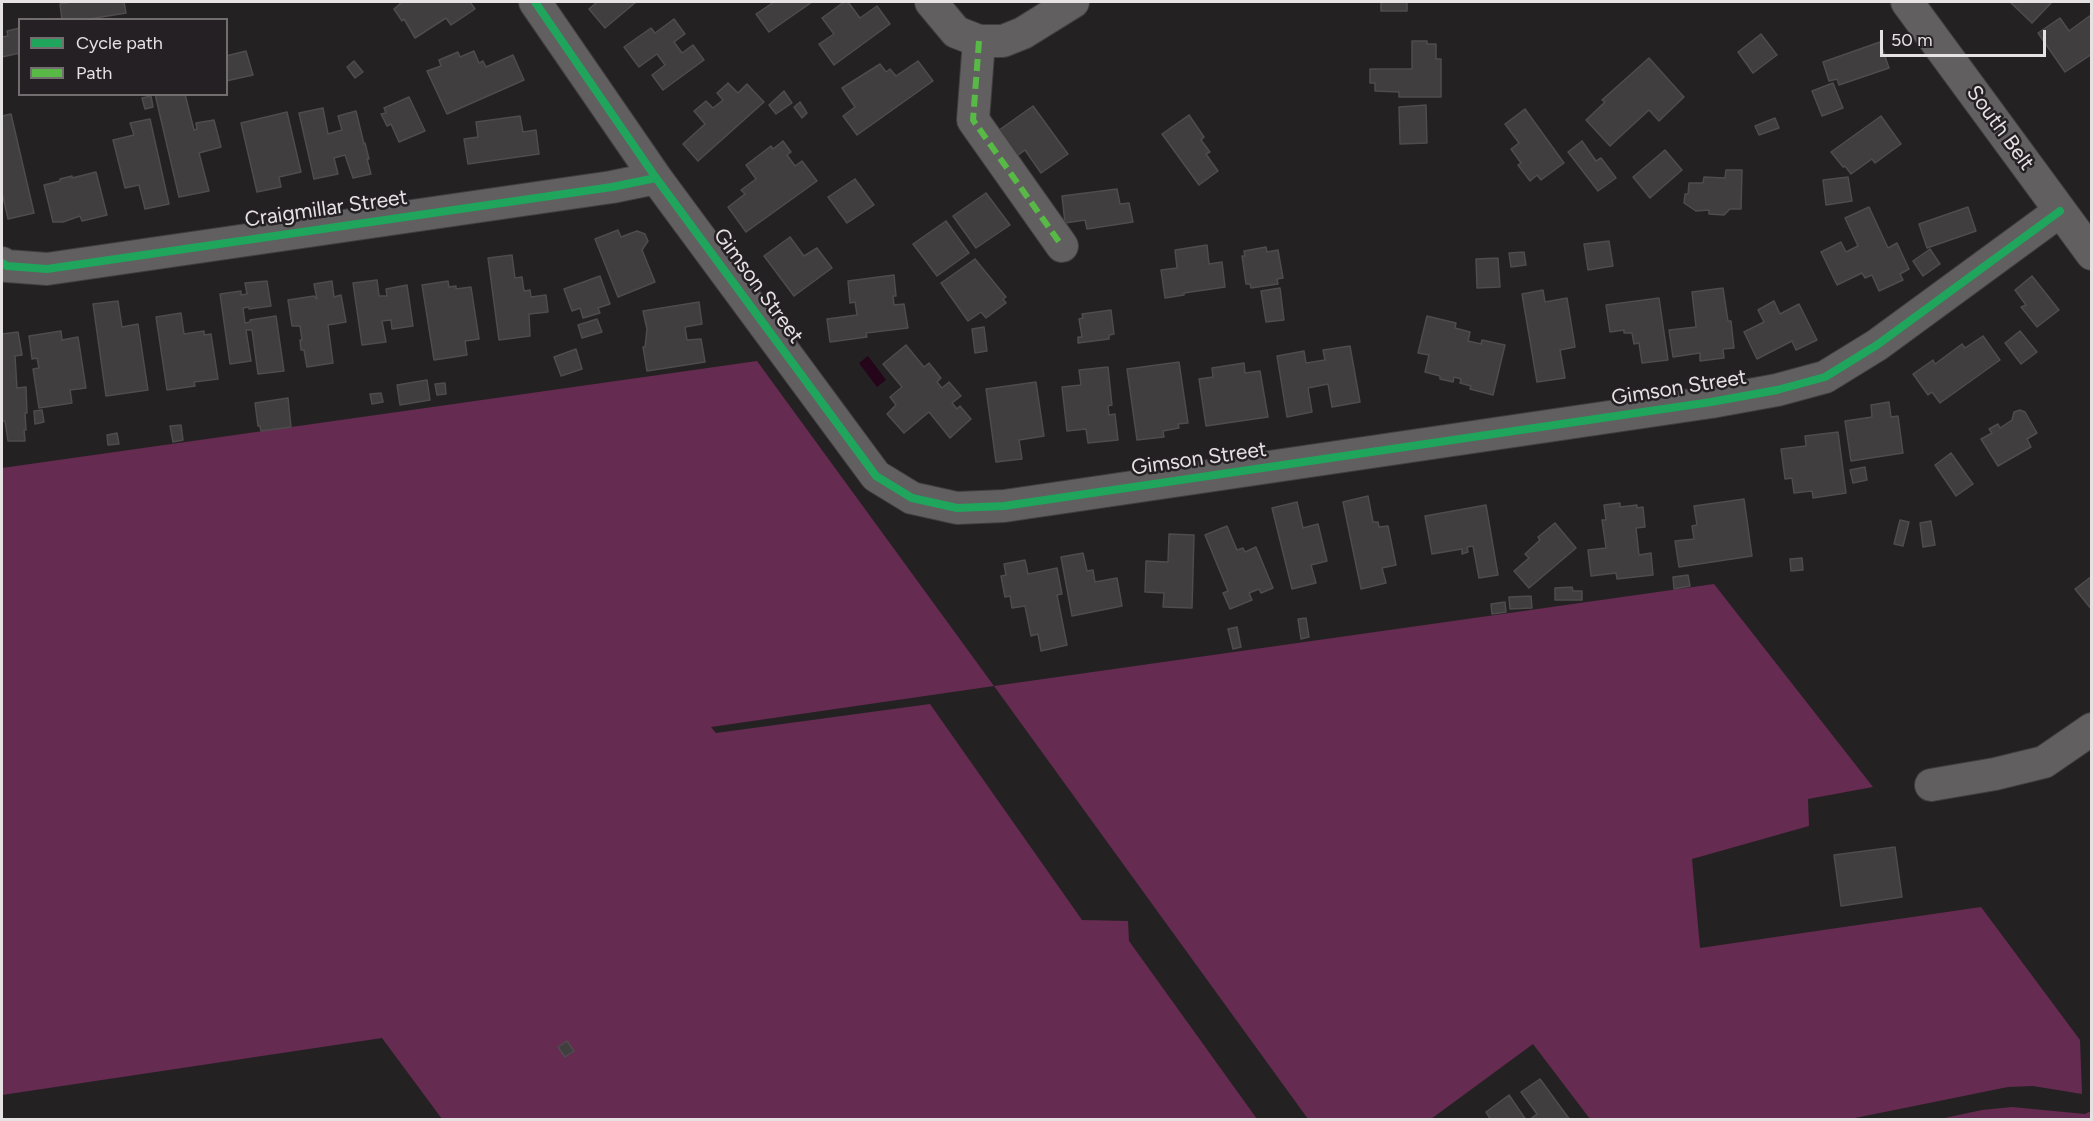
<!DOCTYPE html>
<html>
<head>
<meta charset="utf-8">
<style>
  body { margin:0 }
  #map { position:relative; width:2093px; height:1121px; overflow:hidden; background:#242123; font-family:Figtree,sans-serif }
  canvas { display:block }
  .frame { position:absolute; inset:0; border:3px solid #e6e2e4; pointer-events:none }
  .legend { position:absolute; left:18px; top:18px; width:210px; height:78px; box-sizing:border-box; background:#252023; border:2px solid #726e70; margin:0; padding:8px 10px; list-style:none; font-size:18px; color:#e6e2e4 }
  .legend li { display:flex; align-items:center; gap:12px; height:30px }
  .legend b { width:30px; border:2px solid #726e70 }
  .scale { position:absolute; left:1880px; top:30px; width:166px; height:27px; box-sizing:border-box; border:3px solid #e6e2e4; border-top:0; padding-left:8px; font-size:18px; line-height:21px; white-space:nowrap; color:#e6e2e4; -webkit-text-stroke:4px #252023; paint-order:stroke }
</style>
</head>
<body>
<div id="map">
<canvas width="2093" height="1121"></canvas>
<div class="frame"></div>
<ul class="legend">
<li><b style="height:8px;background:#20a55d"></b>Cycle path</li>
<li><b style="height:8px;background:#58b947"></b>Path</li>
</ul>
<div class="scale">50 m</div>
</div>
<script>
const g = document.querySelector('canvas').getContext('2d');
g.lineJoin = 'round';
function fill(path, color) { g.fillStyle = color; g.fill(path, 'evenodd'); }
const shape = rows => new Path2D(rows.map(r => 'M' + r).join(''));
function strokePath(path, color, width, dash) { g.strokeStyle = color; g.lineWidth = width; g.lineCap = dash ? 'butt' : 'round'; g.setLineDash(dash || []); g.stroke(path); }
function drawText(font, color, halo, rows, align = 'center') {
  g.font = font + ' Figtree,sans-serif'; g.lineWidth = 5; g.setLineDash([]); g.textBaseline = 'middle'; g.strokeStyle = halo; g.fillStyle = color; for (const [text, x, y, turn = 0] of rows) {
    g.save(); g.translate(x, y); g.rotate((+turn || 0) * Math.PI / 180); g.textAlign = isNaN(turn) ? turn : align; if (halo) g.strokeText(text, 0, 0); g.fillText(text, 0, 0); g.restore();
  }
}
const green = shape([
  [757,361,994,686,1714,584,1873,787,1808,799,1809,826,1692,859,1700,948,1981,907,2080,1040,2082,1094,2033,1086,2008,1087,1850,1119,1590,1119,1533,1044,1431,1119,1308,1119,994,686,711,727,716,733,930,704,1082,920,1128,921,1129,941,1257,1119,442,1119,382,1038,2,1095,2,468],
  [2012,1107,2085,1114,2091,1111,2091,1119,1940,1119,1982,1110]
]);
const water = shape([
  [868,356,886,380,877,387,859,363]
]);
const building = shape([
  [72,2,124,2,126,13,83,20,62,20,60,4,72,2],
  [402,2,470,2,475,9,451,25,446,18,415,38,404,19,402,21,394,9,402,2],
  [597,2,636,2,605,28,589,9,597,2],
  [774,2,812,2,769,32,756,14,774,2],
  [844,2,848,2,860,18,877,6,890,24,834,65,819,44,834,34,822,18,844,2],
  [1381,2,1407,2,1407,11,1381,11,1381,2],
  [2010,2,2052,2,2032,23,2010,2],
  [2091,15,2092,54,2065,72,2038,33,2060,18,2069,31,2091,15],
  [674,19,685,34,674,42,682,53,693,45,704,60,663,90,652,75,665,65,657,54,639,67,624,47,651,28,655,33,674,19],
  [20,28,20,53,2,57,2,37,8,36,7,31,20,28],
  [1761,34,1777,55,1753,73,1738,52,1761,34],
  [1412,41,1427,41,1427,44,1436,44,1436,59,1441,59,1441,97,1399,97,1399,92,1375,91,1375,83,1370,83,1370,69,1412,69,1412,41],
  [1880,42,1889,68,1839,85,1837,79,1829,81,1823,62,1880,42],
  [246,51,253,75,226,81,226,56,246,51],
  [474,51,479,63,483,61,486,67,513,55,524,80,447,114,427,71,441,66,439,60,458,52,460,57,474,51],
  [1649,58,1684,97,1659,121,1649,110,1610,146,1586,120,1605,102,1602,100,1649,58],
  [354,61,363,72,355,78,347,67,354,61],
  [918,61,933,81,857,135,843,116,855,107,842,88,880,64,886,72,890,69,896,76,918,61],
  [728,83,738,93,747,84,764,102,698,161,683,144,705,124,694,111,706,101,713,108,723,100,717,93,728,83],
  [1833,83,1843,108,1822,116,1812,91,1833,83],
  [784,91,792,103,776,114,769,105,784,91],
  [155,94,185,94,194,130,197,129,196,123,214,120,221,147,199,153,209,191,179,197,155,94],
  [151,96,153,107,145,109,142,98,151,96],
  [409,97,425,131,399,142,391,124,387,126,381,114,386,113,384,108,409,97],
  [800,102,807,113,802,118,794,107,800,102],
  [1426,105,1427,143,1400,144,1399,107,1426,105],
  [1033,106,1068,154,1041,173,1025,150,1014,158,995,133,1033,106],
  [323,108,328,134,342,130,338,116,356,111,364,144,365,143,369,159,367,159,371,174,353,178,345,155,334,158,338,174,314,179,299,113,323,108],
  [1525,109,1564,163,1541,180,1537,175,1530,181,1518,165,1521,163,1511,149,1519,143,1505,124,1525,109],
  [287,112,301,172,279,177,281,187,257,192,241,123,287,112],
  [11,114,34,213,8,219,2,192,2,116,11,114],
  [1189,115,1204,137,1201,140,1210,152,1206,154,1218,171,1199,185,1162,134,1189,115],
  [520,116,523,132,536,130,539,154,468,164,464,139,478,137,476,122,520,116],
  [1881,116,1901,144,1875,163,1872,159,1851,174,1845,166,1843,167,1831,152,1881,116],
  [1775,118,1779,128,1759,135,1755,126,1775,118],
  [150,119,169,204,145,209,139,185,125,188,113,140,134,135,130,123,150,119],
  [783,141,791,152,787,155,795,166,802,161,817,181,746,232,728,207,745,194,741,190,756,179,746,165,771,146,773,149,783,141],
  [1582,141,1596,161,1601,158,1616,178,1598,191,1568,152,1582,141],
  [1665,150,1682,170,1650,198,1633,177,1665,150],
  [1726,170,1742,170,1741,209,1730,209,1724,215,1709,214,1709,210,1696,211,1684,203,1685,194,1688,194,1689,183,1703,183,1704,177,1725,178,1726,170],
  [96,172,107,215,82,221,80,216,63,222,53,222,44,185,60,181,60,179,72,176,72,178,96,172],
  [1848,177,1852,201,1826,205,1823,180,1848,177],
  [855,179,874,205,847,223,828,197,855,179],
  [1117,189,1120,204,1129,203,1133,222,1087,229,1085,220,1065,223,1062,196,1117,189],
  [986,193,1010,225,976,248,953,216,986,193],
  [1869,207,1888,248,1897,243,1909,269,1900,274,1903,280,1879,291,1872,275,1865,278,1862,273,1837,285,1821,252,1841,242,1846,252,1858,246,1845,218,1869,207],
  [1968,207,1976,231,1927,248,1919,224,1968,207],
  [946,221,969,253,937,276,913,244,946,221],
  [618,230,621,237,637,231,645,234,648,241,642,250,655,282,618,297,595,239,618,230],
  [790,237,804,256,817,248,832,268,794,296,764,256,790,237],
  [1609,241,1613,266,1588,270,1584,244,1609,241],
  [1207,245,1209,264,1222,262,1225,287,1184,293,1184,295,1165,298,1161,270,1177,268,1175,250,1207,245],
  [1266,247,1267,252,1278,250,1283,278,1277,279,1278,284,1251,288,1250,284,1246,284,1242,256,1245,256,1244,251,1266,247],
  [1930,249,1940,264,1923,276,1913,261,1930,249],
  [1524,252,1526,265,1511,267,1509,253,1524,252],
  [512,255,515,278,522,277,524,291,530,290,531,297,546,295,548,312,529,314,530,336,499,340,488,258,512,255],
  [1498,258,1500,287,1477,288,1476,259,1498,258],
  [975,259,1006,297,1003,299,1006,303,986,318,981,312,968,321,941,283,975,259],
  [894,275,896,296,893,296,894,305,904,304,908,328,866,333,867,337,830,342,827,319,857,315,855,302,850,303,848,281,894,275],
  [600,276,610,304,598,308,600,313,583,318,580,308,572,311,564,289,600,276],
  [2032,276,2059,310,2037,327,2021,307,2026,305,2015,290,2032,276],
  [377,280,379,296,387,296,386,289,407,285,413,326,392,329,391,320,382,321,386,342,362,345,353,283,377,280],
  [267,281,271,306,249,309,249,307,243,308,245,323,250,322,250,320,276,316,284,371,258,374,252,330,246,330,251,361,230,364,220,294,241,291,241,295,247,294,245,283,267,281],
  [332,281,334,297,341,295,346,322,328,325,333,363,307,367,304,350,301,350,300,340,302,340,300,326,292,326,288,300,314,296,317,299,314,284,332,281],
  [448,281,449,287,456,286,456,289,471,287,479,339,465,341,467,355,434,360,422,285,448,281],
  [1280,288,1284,320,1266,322,1261,291,1280,288],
  [1723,288,1728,321,1731,321,1734,348,1723,349,1724,358,1700,361,1700,353,1673,357,1669,330,1696,327,1692,292,1723,288],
  [1543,290,1545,302,1567,298,1575,347,1560,350,1565,378,1537,382,1522,294,1543,290],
  [1659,298,1668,360,1642,363,1639,343,1634,344,1632,333,1624,333,1624,330,1610,332,1606,305,1659,298],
  [118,301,122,327,138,324,148,390,106,396,93,304,118,301],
  [1774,301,1780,314,1799,304,1817,340,1796,350,1792,341,1757,359,1744,332,1764,322,1758,310,1774,301],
  [699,302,702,324,685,327,687,340,701,339,705,362,647,371,643,347,645,347,647,329,643,311,699,302],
  [1111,310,1114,334,1109,335,1109,339,1078,343,1078,337,1082,337,1079,319,1083,318,1082,314,1111,310],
  [181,313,184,334,204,331,204,335,211,334,218,379,194,382,195,386,167,390,156,317,181,313],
  [1427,316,1456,323,1455,328,1470,332,1468,341,1481,344,1482,340,1505,345,1493,395,1470,389,1471,386,1460,383,1461,379,1454,377,1453,382,1440,379,1440,376,1425,372,1429,355,1418,353,1427,316],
  [597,319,602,332,582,338,578,325,597,319],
  [984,327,987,351,975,353,972,329,984,327],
  [61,331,62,340,78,337,86,388,70,390,72,403,39,408,33,369,39,368,37,358,32,359,29,336,61,331],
  [2020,331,2037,352,2021,364,2005,343,2020,331],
  [18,332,22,355,15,356,17,388,26,387,27,413,25,413,26,430,24,430,25,441,8,441,5,421,2,421,2,334,18,332],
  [1983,336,2000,360,1940,403,1932,392,1928,395,1913,374,1933,360,1935,364,1962,344,1965,348,1983,336],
  [906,345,924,367,929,363,941,378,937,382,942,388,949,382,961,396,952,403,957,409,960,406,971,419,950,438,929,412,904,433,887,414,896,405,890,397,902,387,883,364,906,345],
  [1350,346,1360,402,1332,407,1328,384,1308,388,1312,412,1287,417,1277,356,1304,351,1306,363,1325,360,1323,350,1350,346],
  [576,349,582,369,561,376,554,357,576,349],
  [1179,362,1188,423,1178,424,1179,428,1163,431,1164,437,1137,440,1127,369,1179,362],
  [1244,363,1245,373,1260,371,1268,417,1206,426,1199,379,1213,377,1212,368,1244,363],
  [1108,367,1112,405,1108,406,1109,415,1115,414,1118,440,1088,443,1086,429,1067,431,1062,387,1081,385,1079,370,1108,367],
  [427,380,430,400,400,405,397,385,427,380],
  [1036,382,1044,436,1019,440,1022,459,996,462,986,389,1036,382],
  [445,383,446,394,437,395,435,384,445,383],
  [381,393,383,402,372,404,370,394,381,393],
  [288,398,291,427,261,431,260,426,258,426,255,403,288,398],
  [1889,402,1891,417,1898,416,1903,453,1851,461,1845,421,1872,417,1871,405,1889,402],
  [42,410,44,422,35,424,34,411,42,410],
  [2020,410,2025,412,2037,433,2027,439,2031,447,1998,466,1981,439,1992,433,1989,429,1998,424,2000,428,2012,420,2014,412,2020,410],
  [181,425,183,440,173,442,170,426,181,425],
  [1838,432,1846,493,1813,498,1812,491,1794,493,1792,478,1785,479,1781,449,1806,446,1805,436,1838,432],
  [117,433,119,444,108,445,107,435,117,433],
  [1951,453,1973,484,1956,496,1935,465,1951,453],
  [1865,467,1867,480,1853,483,1850,470,1865,467],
  [1368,496,1373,522,1378,522,1379,527,1388,526,1396,565,1382,568,1386,583,1361,589,1343,502,1368,496],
  [1744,499,1752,556,1679,567,1675,541,1694,539,1692,526,1697,525,1694,506,1744,499],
  [1297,502,1303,528,1318,524,1327,561,1311,565,1316,583,1292,589,1272,508,1297,502],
  [1620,503,1620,507,1637,505,1637,508,1643,507,1645,527,1636,528,1639,555,1651,553,1653,575,1617,579,1616,573,1591,576,1588,550,1606,548,1602,520,1606,520,1604,505,1620,503],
  [1486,505,1498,575,1479,578,1473,546,1467,547,1468,552,1462,554,1462,549,1432,554,1425,516,1486,505],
  [1900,520,1909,522,1903,546,1894,544,1900,520],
  [1931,521,1935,545,1923,547,1920,523,1931,521],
  [1555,523,1576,548,1529,588,1514,571,1529,558,1525,554,1540,540,1538,537,1555,523],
  [1227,526,1237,550,1243,548,1245,552,1256,547,1273,588,1261,593,1259,589,1249,593,1252,600,1230,609,1223,593,1228,591,1205,535,1227,526],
  [1169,534,1194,535,1192,608,1163,607,1164,593,1145,592,1146,561,1168,562,1169,534],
  [1083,553,1087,571,1093,570,1095,582,1117,578,1122,606,1072,616,1061,557,1083,553],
  [1802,558,1803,570,1791,571,1790,559,1802,558],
  [1025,560,1028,574,1057,568,1062,594,1057,595,1067,645,1041,651,1038,634,1031,636,1025,606,1012,608,1010,596,1005,597,1001,576,1006,575,1004,564,1025,560],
  [1688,575,1690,586,1674,589,1673,577,1688,575],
  [2092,576,2092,610,2075,589,2092,576],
  [1572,587,1573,591,1582,591,1582,600,1555,600,1555,588,1572,587],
  [1531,596,1532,608,1510,609,1509,597,1531,596],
  [1505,602,1506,612,1492,614,1491,604,1505,602],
  [1306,618,1309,637,1301,639,1298,619,1306,618],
  [1237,627,1241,647,1233,649,1228,629,1237,627],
  [1895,847,1902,897,1841,906,1834,855,1895,847],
  [567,1041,574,1051,565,1057,558,1047,567,1041],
  [1540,1079,1570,1120,1529,1120,1537,1114,1521,1092,1540,1079],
  [1509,1095,1526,1120,1491,1120,1486,1112,1509,1095]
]);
const minor = shape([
  [535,2,656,178,876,476,912,498,957,508,1004,506,1711,402,1777,390,1825,377,1877,345,2060,211],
  [931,2,956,32,979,41,1003,41,1023,33,1073,2],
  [1907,2,2092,254],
  [979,41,973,120,1062,246],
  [2,263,7,266,47,269,612,187,656,178],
  [1931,785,1995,774,2044,762,2092,729]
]);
const quiet = shape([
  [979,41,973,120,1062,246]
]);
const cycleway = shape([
  [535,2,656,178,876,476,912,498,957,508,1004,506,1711,402,1777,390,1825,377,1877,345,2060,211],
  [2,263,7,266,47,269,612,187,656,178]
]);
const streetNames = [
  ["South Belt",2000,128,54],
  ["Craigmillar Street",326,209,-8],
  ["Gimson Street",758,286,54],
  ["Gimson Street",1679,388,-9],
  ["Gimson Street",1199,459,-8]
];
fill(green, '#662b50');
fill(water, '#240519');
fill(building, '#403e3f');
strokePath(building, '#4f4c4e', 1.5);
strokePath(minor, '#403e3f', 34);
strokePath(minor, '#615f60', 32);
strokePath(quiet, '#58b947', 6, [12, 6]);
strokePath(cycleway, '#20a55d', 8);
drawText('21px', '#e6e2e4', '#252023', streetNames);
</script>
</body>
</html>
